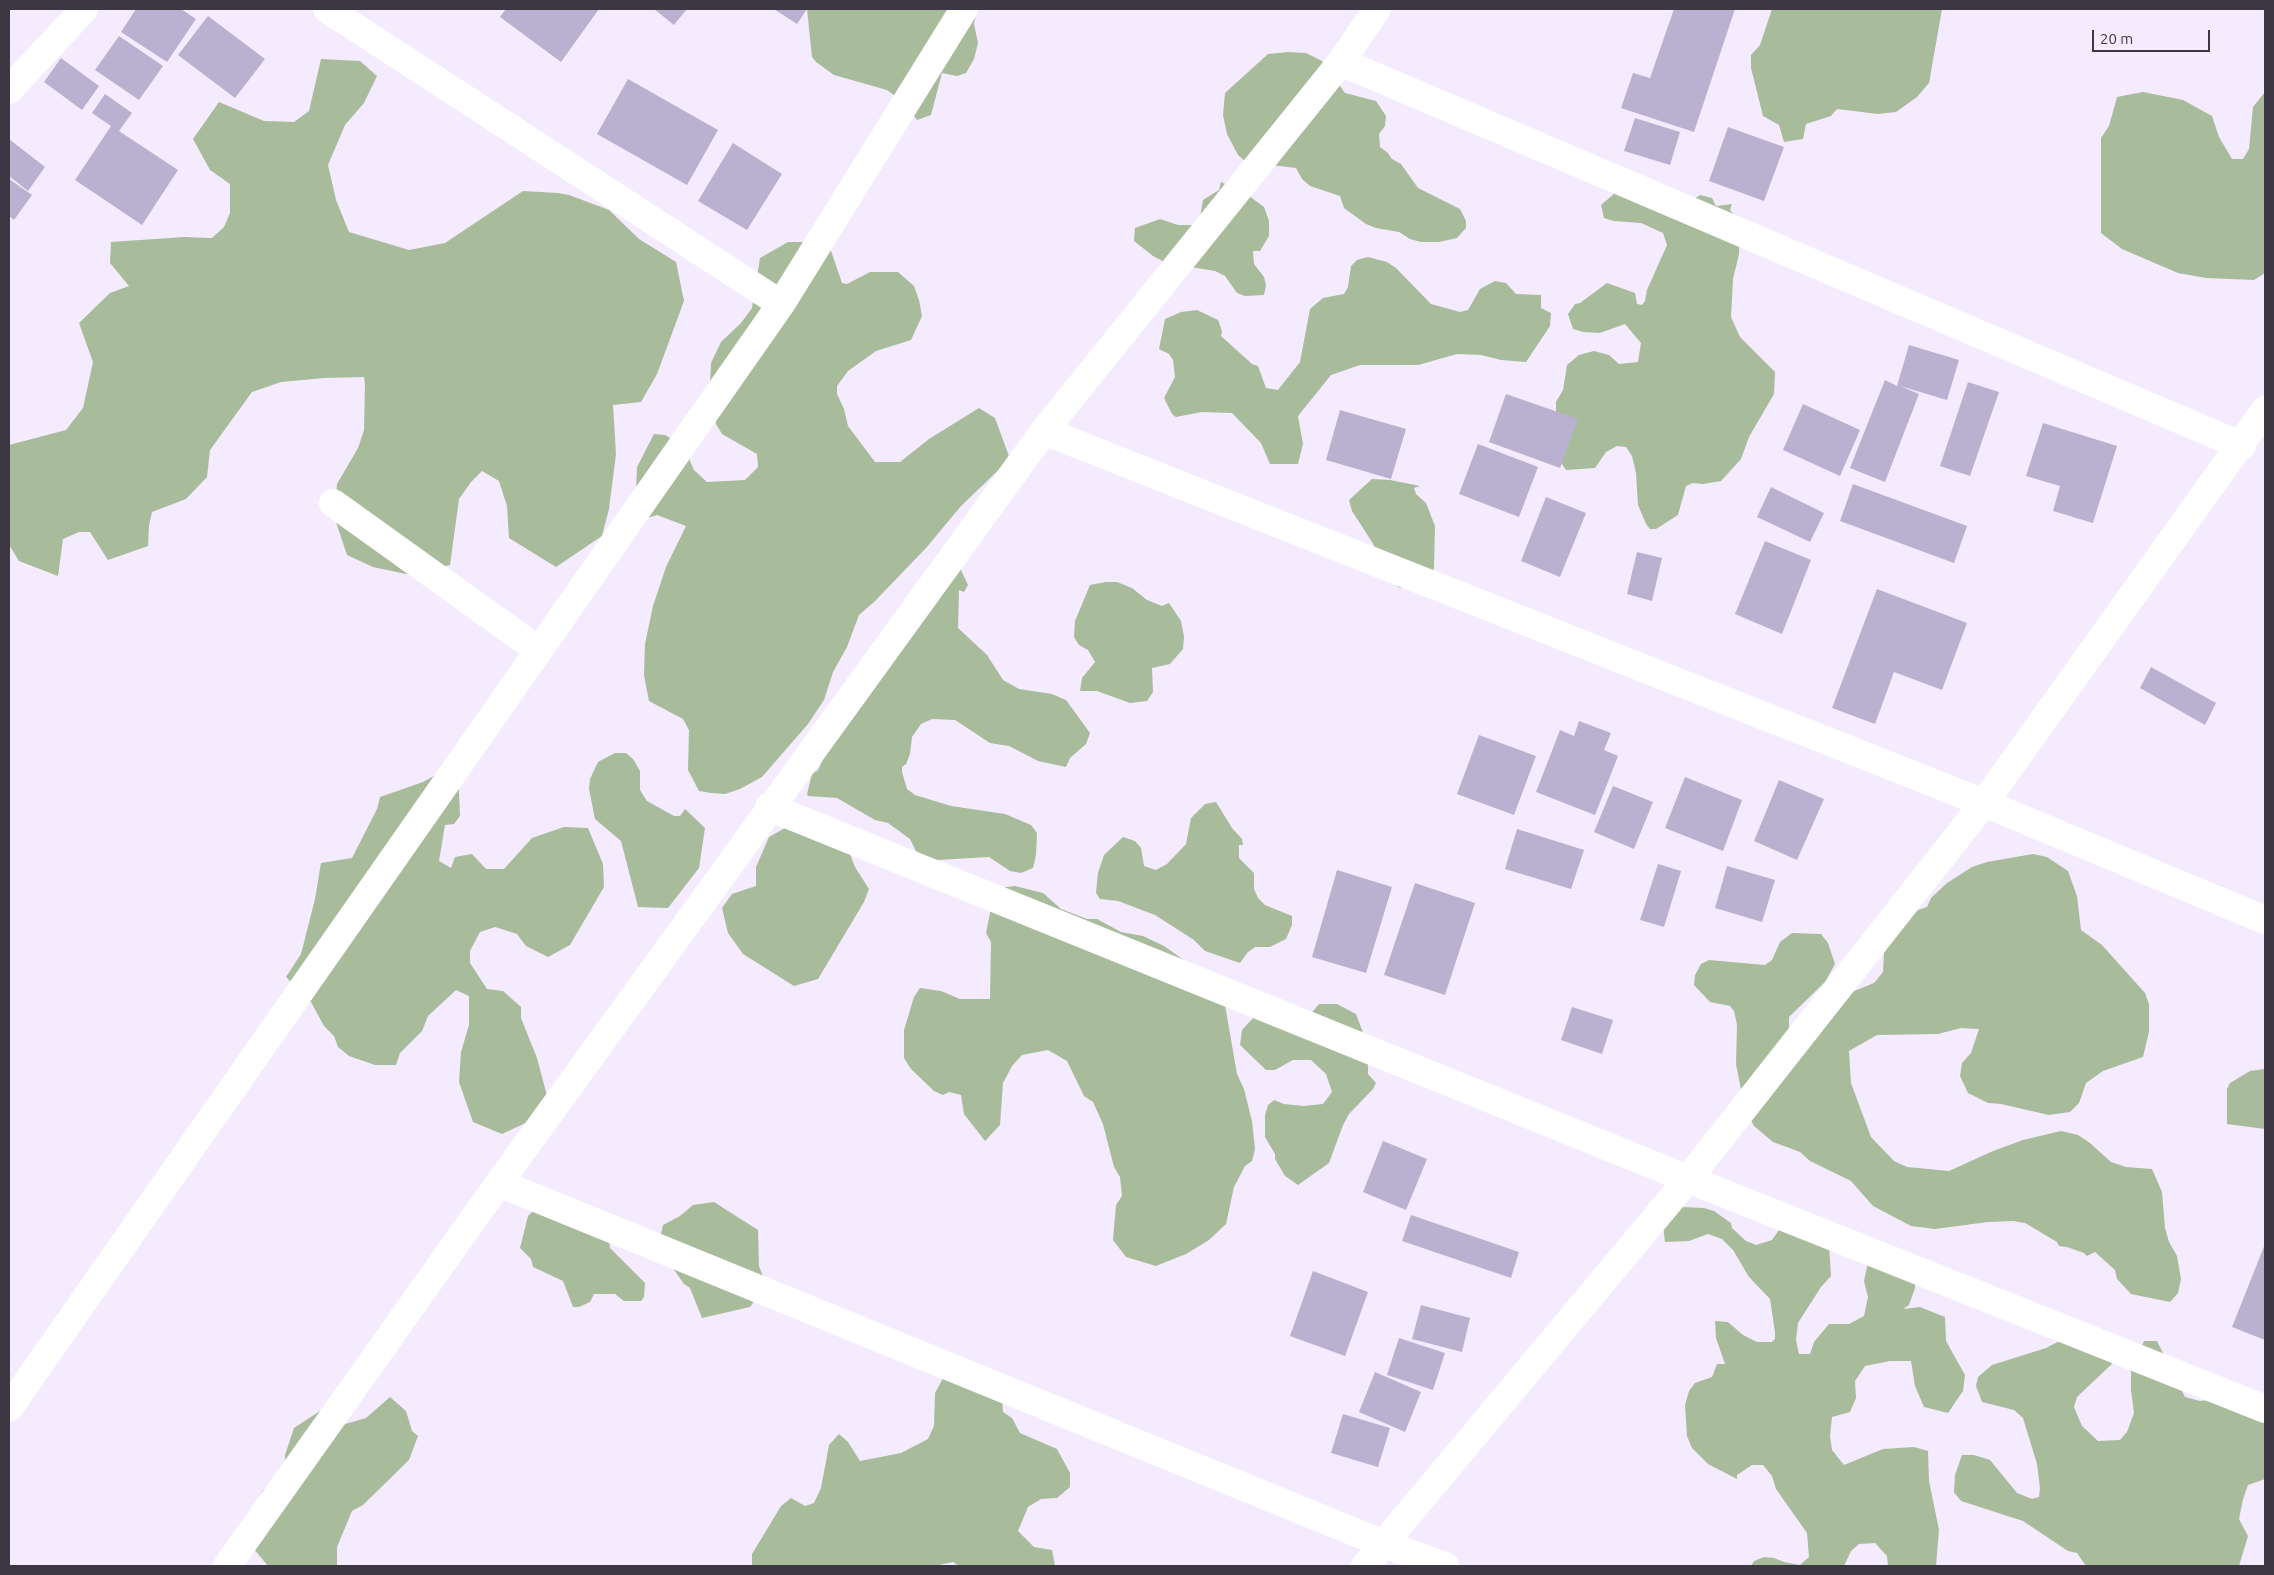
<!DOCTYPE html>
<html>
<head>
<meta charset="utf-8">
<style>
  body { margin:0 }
  #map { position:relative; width:2274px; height:1575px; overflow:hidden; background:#f4ebfe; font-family:Ubuntu,sans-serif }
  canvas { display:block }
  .frame { position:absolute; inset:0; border:10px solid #3d3744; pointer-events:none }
  .scale { position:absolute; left:2092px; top:30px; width:118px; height:22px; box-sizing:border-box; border:2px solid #3d3744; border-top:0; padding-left:6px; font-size:15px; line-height:18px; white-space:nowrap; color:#3d3744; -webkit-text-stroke:4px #f4ebfe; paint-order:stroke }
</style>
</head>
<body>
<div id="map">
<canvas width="2274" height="1575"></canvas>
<div class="frame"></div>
<div class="scale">20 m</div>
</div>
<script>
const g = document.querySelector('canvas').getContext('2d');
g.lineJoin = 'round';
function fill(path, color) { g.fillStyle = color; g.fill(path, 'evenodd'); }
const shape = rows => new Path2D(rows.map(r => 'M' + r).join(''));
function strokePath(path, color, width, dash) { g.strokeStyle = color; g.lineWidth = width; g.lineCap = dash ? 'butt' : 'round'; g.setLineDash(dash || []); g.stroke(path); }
const forest = shape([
  [807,9,977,9,974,24,978,43,974,59,966,73,957,76,942,73,931,115,917,120,905,103,887,90,834,75,816,62,812,57],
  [1772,9,1942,9,1929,83,1917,97,1896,112,1878,114,1837,109,1831,116,1806,124,1803,139,1784,142,1779,125,1763,116,1751,68,1751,55,1760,45],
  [1289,52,1306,53,1322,61,1345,93,1376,101,1386,116,1385,126,1379,134,1380,147,1388,153,1392,159,1401,164,1418,188,1460,209,1466,221,1466,228,1457,238,1439,242,1421,242,1410,239,1399,232,1376,228,1366,224,1344,208,1340,196,1310,186,1302,179,1296,168,1246,162,1238,155,1227,134,1223,115,1225,93,1268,54],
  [321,59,360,61,377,76,364,103,345,125,328,165,336,200,349,232,409,250,445,243,523,191,558,193,569,195,609,210,639,239,676,262,684,301,657,374,641,402,613,405,616,454,609,509,602,536,556,567,509,538,507,506,499,481,482,471,471,482,459,499,450,565,406,574,373,567,347,555,335,519,337,484,358,448,364,430,365,384,364,377,324,378,281,382,252,392,210,450,207,477,186,499,152,512,149,525,148,546,108,560,90,532,79,532,63,539,58,576,19,561,9,545,9,445,66,430,83,408,93,362,79,323,110,293,129,286,110,263,111,242,184,237,212,238,224,227,230,213,230,184,210,170,193,139,219,102,264,121,294,122,309,111],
  [2143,92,2183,100,2212,116,2219,137,2232,159,2243,159,2249,149,2253,107,2265,92,2265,273,2254,280,2206,278,2178,273,2122,249,2101,233,2101,138,2109,126,2117,97],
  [1221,182,1245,193,1264,207,1269,221,1269,236,1260,251,1253,251,1254,264,1264,277,1266,285,1264,295,1245,296,1237,293,1225,276,1215,271,1166,263,1153,256,1134,241,1135,228,1160,219,1178,225,1193,225,1200,217,1203,200,1219,190],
  [1621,188,1691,201,1700,195,1712,198,1716,206,1732,204,1730,210,1740,222,1739,254,1733,279,1731,317,1740,337,1775,372,1774,394,1749,437,1741,459,1721,481,1703,484,1693,483,1686,486,1678,515,1656,529,1650,529,1646,524,1638,505,1636,473,1632,456,1626,447,1617,446,1606,452,1595,468,1566,470,1562,464,1563,441,1556,423,1556,402,1563,390,1567,365,1579,355,1594,351,1609,355,1619,364,1638,362,1641,343,1625,324,1600,333,1583,332,1573,329,1568,314,1575,304,1580,303,1607,283,1635,293,1637,304,1642,305,1645,301,1647,290,1667,245,1663,233,1641,223,1614,221,1604,218,1601,205],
  [788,242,828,242,842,283,847,284,870,272,898,272,914,286,919,300,922,316,911,340,876,351,848,371,837,386,837,394,844,409,848,426,875,462,900,462,929,439,979,408,995,418,1010,459,961,506,926,548,875,601,859,615,847,647,833,672,824,700,808,724,762,777,740,789,725,794,711,793,699,791,688,770,689,730,683,719,649,701,644,675,645,644,653,606,666,567,686,526,657,515,647,518,636,492,637,467,654,434,665,435,684,447,694,470,707,482,745,480,758,467,757,454,722,434,716,424,710,384,711,363,721,342,741,323,752,308,760,258],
  [1368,257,1387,262,1396,268,1431,304,1460,312,1468,310,1480,289,1495,281,1506,283,1516,294,1541,295,1541,308,1551,313,1550,326,1526,362,1501,360,1481,355,1457,354,1418,365,1360,365,1331,375,1298,416,1303,444,1298,464,1270,464,1261,443,1232,413,1202,412,1176,417,1172,414,1164,398,1175,377,1173,360,1169,354,1159,349,1165,319,1181,312,1197,310,1218,320,1222,331,1221,336,1252,364,1258,366,1266,388,1278,390,1300,362,1310,309,1323,298,1344,294,1348,287,1351,266,1357,260],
  [1372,479,1390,480,1420,486,1414,488,1416,494,1426,503,1435,526,1434,568,1430,578,1400,588,1393,583,1372,542,1352,511,1349,500],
  [960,568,968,585,964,592,959,590,958,628,987,655,1003,680,1019,689,1052,694,1066,700,1090,733,1086,744,1070,758,1066,767,1038,761,1009,746,990,743,955,720,932,719,921,724,912,737,910,754,906,764,902,767,902,772,907,789,915,795,951,806,1005,814,1031,825,1037,833,1036,855,1033,868,1021,873,1010,871,989,857,937,860,917,853,910,839,888,823,875,820,837,798,808,796,807,794,812,774,818,770,824,757],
  [1106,582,1117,582,1132,588,1147,600,1162,606,1169,603,1181,621,1184,637,1183,649,1170,664,1152,668,1153,692,1147,701,1130,703,1097,691,1080,691,1082,678,1095,662,1088,650,1079,645,1074,637,1075,621,1090,585],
  [615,753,626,753,633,759,640,771,640,790,647,801,674,816,680,816,685,809,705,828,699,868,668,908,638,907,621,841,595,819,589,789,590,779,598,762],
  [448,768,458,768,460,816,454,824,445,825,439,861,451,868,455,857,472,854,486,869,504,869,532,838,564,827,588,828,603,864,604,887,570,945,548,957,526,946,517,934,495,927,480,932,470,951,470,963,487,989,503,991,521,1007,521,1018,537,1058,551,1111,502,1134,473,1122,459,1082,461,1052,469,1025,469,996,456,990,428,1016,422,1031,400,1053,396,1065,375,1065,349,1056,338,1047,334,1036,324,1026,311,1002,286,977,301,954,315,899,321,863,352,858,377,809,380,797,423,782],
  [1216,802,1232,828,1242,839,1243,845,1239,845,1239,858,1254,873,1254,889,1258,898,1265,905,1292,916,1292,925,1286,939,1270,947,1255,947,1248,952,1240,963,1205,951,1194,940,1155,915,1118,901,1100,899,1096,893,1098,873,1104,855,1123,837,1135,841,1141,848,1144,866,1156,870,1167,864,1186,844,1191,818,1205,804],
  [839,826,855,867,869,889,864,902,818,979,794,986,743,954,728,933,722,908,732,894,756,886,756,867,769,837,785,828],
  [2033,854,2047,857,2068,871,2077,896,2081,930,2102,945,2145,993,2149,1004,2149,1032,2143,1057,2103,1071,2086,1083,2079,1103,2070,1112,2049,1115,2001,1104,1988,1103,1968,1093,1960,1076,1962,1063,1971,1053,1979,1029,1961,1028,1938,1034,1877,1035,1849,1051,1851,1083,1871,1137,1894,1161,1907,1167,1949,1171,1993,1151,2023,1140,2061,1131,2078,1135,2090,1143,2111,1162,2126,1167,2152,1169,2162,1192,2165,1228,2169,1242,2177,1256,2181,1279,2178,1293,2170,1302,2131,1294,2117,1279,2115,1270,2095,1252,2087,1256,2084,1253,2067,1247,2059,1246,2057,1242,2025,1223,2013,1221,1988,1222,1935,1229,1911,1226,1873,1206,1851,1181,1810,1161,1800,1152,1773,1142,1754,1126,1745,1110,1736,1064,1737,1025,1734,1011,1730,1006,1710,1002,1694,985,1695,975,1701,964,1709,960,1765,965,1772,960,1780,942,1792,933,1821,934,1828,943,1835,964,1825,982,1789,1017,1789,1027,1793,1034,1852,992,1874,983,1883,972,1885,932,1912,912,1927,907,1931,898,1947,883,1972,867,1987,862],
  [1015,886,1043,893,1061,909,1087,919,1097,919,1121,932,1143,936,1164,946,1185,961,1225,1005,1237,1074,1244,1089,1252,1121,1255,1149,1252,1161,1245,1166,1234,1187,1226,1224,1209,1240,1186,1254,1156,1266,1126,1257,1113,1240,1116,1205,1122,1196,1120,1177,1114,1167,1103,1124,1093,1102,1084,1096,1067,1061,1048,1050,1022,1055,1012,1066,1003,1083,1000,1125,985,1141,964,1114,961,1095,949,1092,943,1095,934,1091,911,1069,904,1058,904,1030,914,997,920,988,941,991,960,999,990,999,991,942,986,933,992,903,1006,887],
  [1319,1004,1337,1004,1356,1014,1368,1046,1368,1074,1376,1083,1373,1089,1349,1114,1343,1125,1329,1163,1298,1185,1285,1176,1275,1159,1275,1154,1265,1137,1265,1115,1268,1105,1274,1100,1284,1104,1303,1106,1323,1104,1332,1092,1326,1074,1311,1060,1293,1060,1275,1070,1266,1070,1240,1045,1242,1030,1254,1017,1303,1023],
  [2265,1069,2265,1129,2227,1124,2227,1089,2230,1083,2250,1071],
  [542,1202,609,1240,610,1248,645,1283,644,1297,641,1301,624,1301,615,1294,594,1294,590,1302,579,1307,573,1307,563,1281,533,1267,531,1259,520,1248,528,1216],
  [714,1202,758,1230,759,1266,764,1279,758,1296,750,1307,702,1318,690,1288,684,1284,658,1247,663,1225,680,1216,693,1205],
  [1681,1207,1704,1208,1714,1211,1731,1223,1732,1228,1746,1241,1756,1245,1772,1240,1779,1230,1829,1245,1831,1276,1821,1287,1798,1323,1796,1340,1799,1354,1810,1354,1814,1342,1829,1324,1849,1324,1864,1316,1868,1297,1864,1281,1868,1262,1915,1263,1915,1288,1909,1305,1903,1309,1920,1307,1945,1317,1946,1341,1965,1375,1963,1391,1948,1413,1924,1407,1915,1386,1911,1361,1890,1361,1865,1366,1855,1381,1856,1398,1850,1412,1832,1417,1830,1436,1832,1450,1844,1465,1883,1449,1914,1447,1928,1451,1929,1481,1939,1530,1936,1566,1888,1566,1887,1556,1875,1543,1859,1544,1851,1551,1844,1566,1751,1566,1754,1561,1764,1557,1774,1558,1784,1562,1800,1565,1809,1557,1807,1533,1776,1489,1772,1476,1763,1465,1752,1465,1737,1475,1737,1479,1708,1464,1692,1448,1687,1436,1685,1405,1689,1391,1695,1383,1712,1377,1717,1364,1725,1364,1716,1338,1715,1321,1728,1322,1743,1335,1757,1342,1772,1342,1775,1339,1775,1332,1770,1299,1749,1277,1733,1250,1722,1239,1708,1234,1689,1241,1665,1242,1663,1224],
  [2083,1329,2103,1329,2111,1335,2115,1361,2077,1397,2074,1407,2082,1426,2098,1441,2120,1440,2127,1432,2134,1413,2131,1390,2131,1371,2144,1341,2157,1341,2185,1397,2200,1401,2228,1398,2265,1403,2265,1479,2248,1485,2243,1499,2239,1519,2248,1536,2239,1566,2086,1566,2077,1553,2068,1551,2023,1521,1961,1501,1954,1492,1955,1475,1962,1455,1974,1455,1990,1460,2017,1493,2032,1499,2039,1497,2040,1488,2037,1464,2023,1418,2014,1410,1982,1402,1976,1386,1978,1377,1992,1365,2046,1348],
  [947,1371,1002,1399,1003,1412,1012,1418,1020,1433,1057,1449,1070,1473,1070,1487,1057,1498,1041,1499,1028,1507,1018,1531,1034,1547,1052,1550,1055,1566,959,1566,953,1562,934,1566,752,1566,752,1554,781,1506,791,1498,805,1506,814,1503,821,1488,829,1445,839,1434,848,1442,860,1461,901,1453,928,1439,934,1426,935,1393],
  [390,1397,406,1411,412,1431,418,1436,409,1460,363,1505,352,1511,337,1547,337,1566,268,1566,254,1549,256,1503,264,1489,275,1486,285,1465,285,1455,294,1428,323,1409,342,1425,366,1418]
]);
const building = shape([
  [136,9,181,9,196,19,167,62,121,32],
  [506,9,599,9,561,62,500,17],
  [654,9,687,9,674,25],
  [774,9,807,9,797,24],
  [1674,9,1735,9,1694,132,1621,108,1633,73,1650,78],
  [208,16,265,59,235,98,178,55],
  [119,36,163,66,139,100,95,70],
  [61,58,99,86,82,110,44,82],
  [628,79,718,130,687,185,597,134],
  [105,94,132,113,119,131,178,170,142,225,75,180,111,126,92,113],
  [1635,118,1680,132,1670,165,1624,151],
  [1728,127,1784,147,1764,201,1709,181],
  [9,139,45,167,28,191,9,176],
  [733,143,782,174,747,230,698,201],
  [9,179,32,195,14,220,9,216],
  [1909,345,1959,360,1947,400,1900,386,1919,394,1885,482,1850,468,1885,380,1897,386],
  [1968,382,1999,392,1970,476,1940,466],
  [1506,394,1578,419,1560,468,1489,442],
  [1803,404,1860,430,1840,476,1783,450],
  [1340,410,1406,429,1391,479,1326,460],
  [2043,423,2117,446,2093,523,2053,511,2060,486,2026,476],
  [1478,444,1538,467,1519,517,1459,494],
  [1853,484,1967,526,1954,563,1840,521],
  [1771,487,1824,513,1810,542,1757,517],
  [1546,497,1586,513,1560,577,1521,561],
  [1765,541,1811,560,1782,634,1735,614],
  [1637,552,1662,558,1652,601,1627,594],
  [1877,589,1967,623,1942,690,1894,672,1875,724,1832,708],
  [2151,667,2216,703,2205,725,2140,688],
  [1579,721,1611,733,1604,750,1618,756,1595,815,1536,792,1560,730,1574,736],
  [1479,735,1536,756,1514,815,1457,794],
  [1685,777,1742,800,1723,851,1665,828],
  [1779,780,1824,799,1797,860,1754,841],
  [1613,786,1653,802,1634,849,1594,832],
  [1517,829,1584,850,1571,889,1505,869],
  [1658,864,1681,871,1664,927,1640,920],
  [1727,866,1775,880,1762,922,1715,908],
  [1337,870,1392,887,1366,973,1312,957],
  [1415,883,1475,903,1445,995,1384,975],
  [1572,1007,1613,1020,1602,1054,1561,1040],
  [1383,1141,1427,1159,1406,1210,1363,1192],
  [1411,1215,1519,1252,1511,1278,1402,1241],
  [2265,1244,2265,1340,2232,1327],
  [1313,1271,1368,1292,1345,1356,1290,1336],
  [1421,1305,1470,1318,1462,1352,1412,1339],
  [1399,1338,1445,1353,1433,1390,1387,1375],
  [1375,1372,1421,1392,1405,1432,1359,1412],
  [1343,1414,1390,1428,1378,1467,1331,1453]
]);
const street = shape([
  [327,9,781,304],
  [1341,62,2242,446],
  [9,90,84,9],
  [1044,431,1984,803,2265,920],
  [333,503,538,650],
  [769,807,1688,1179,2265,1409],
  [499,1183,1384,1544,1445,1566],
  [9,1408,781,304,964,9],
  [227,1566,499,1183,1044,431,1341,62,1377,9],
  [1365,1566,1688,1179,1984,803,2265,410]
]);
fill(forest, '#a8bb9b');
fill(building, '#bab1d1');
strokePath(street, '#fff', 28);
</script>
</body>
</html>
